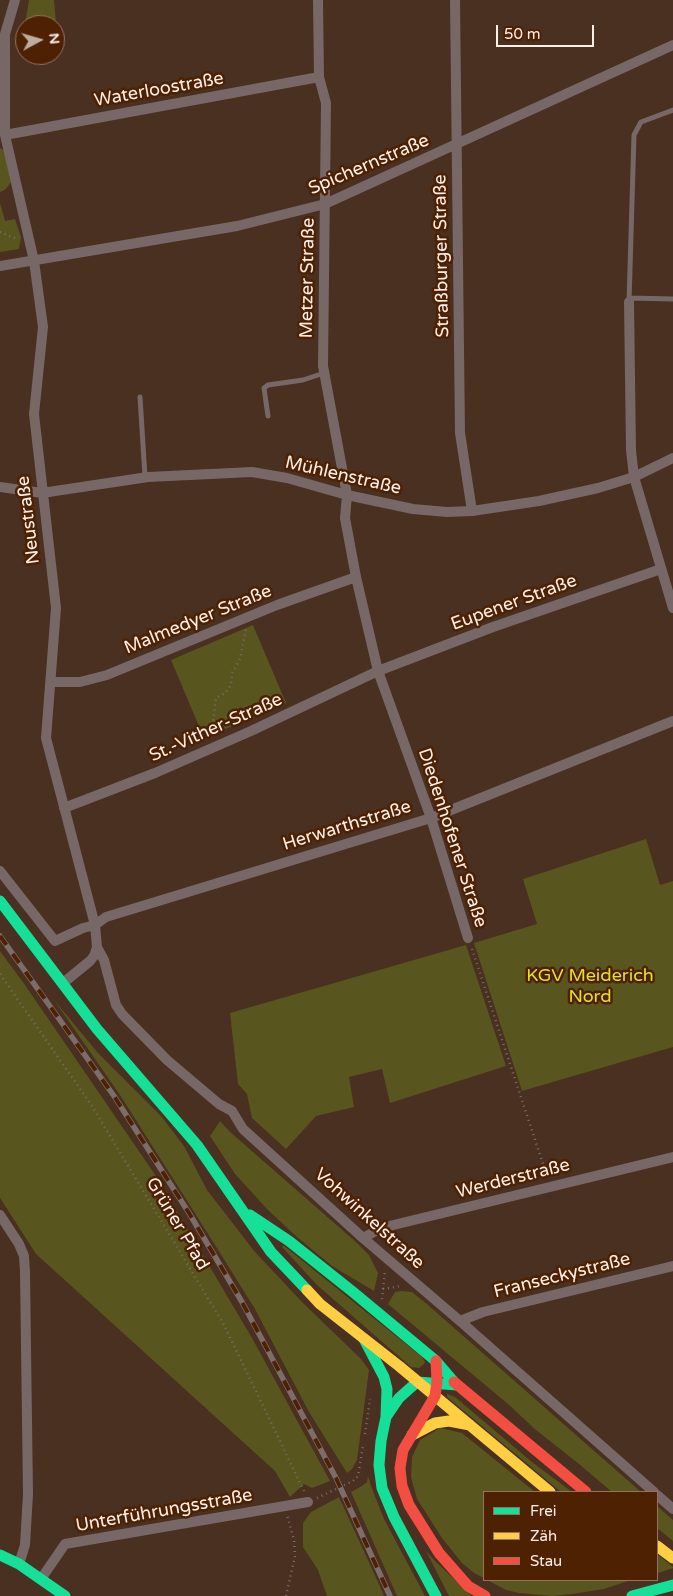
<!DOCTYPE html>
<html>
<head>
<meta charset="utf-8">
<style>
  body { margin:0 }
  #map { position:relative; width:673px; height:1596px; overflow:hidden; background:#493020; font-family:"Varela Round",sans-serif }
  canvas { display:block }
  .legend { position:absolute; left:483px; top:1491px; width:175px; height:90px; box-sizing:border-box; background:#4f2103; border:1px solid #95735e; margin:0; padding:6px 9px; list-style:none; font-size:15px; color:#feefe7 }
  .legend li { display:flex; align-items:center; gap:10px; height:25px }
  .legend b { width:25px; border:1px solid #95735e }
  .north { position:absolute; left:15px; top:15px; width:50px; height:50px; box-sizing:border-box; background:#4f2103; border:1px solid #95735e; border-radius:50%; rotate:84deg; font-size:14px; font-weight:700; line-height:20px; text-align:center; color:#feefe7 }
  .north::after { content:''; display:block; margin:auto; width:18px; height:22px; background:#bfaca1; clip-path:polygon(50% 0,100% 100%,50% 72%,0 100%) }
  .scale { position:absolute; left:496px; top:25px; width:98px; height:22px; box-sizing:border-box; border:2px solid #feefe7; border-top:0; padding-left:6px; font-size:15px; line-height:18px; white-space:nowrap; color:#feefe7; -webkit-text-stroke:4px #4f2103; paint-order:stroke }
</style>
</head>
<body>
<div id="map">
<canvas width="673" height="1596"></canvas>
<ul class="legend">
<li><b style="height:6px;background:#16e098"></b>Frei</li>
<li><b style="height:6px;background:#ffcf43"></b>Zäh</li>
<li><b style="height:6px;background:#f24e42"></b>Stau</li>
</ul>
<div class="north">N</div>
<div class="scale">50 m</div>
</div>
<script>
const g = document.querySelector('canvas').getContext('2d');
g.lineJoin = 'round';
function fill(path, color) { g.fillStyle = color; g.fill(path, 'evenodd'); }
const shape = rows => new Path2D(rows.map(r => 'M' + r).join(''));
function strokePath(path, color, width, dash) { g.strokeStyle = color; g.lineWidth = width; g.lineCap = dash ? 'butt' : 'round'; g.setLineDash(dash || []); g.stroke(path); }
function drawText(font, color, halo, rows, align = 'center') {
  g.font = font + ' "Varela Round",sans-serif'; g.lineWidth = 5; g.setLineDash([]); g.textBaseline = 'middle'; g.strokeStyle = halo; g.fillStyle = color; for (const [text, x, y, turn = 0] of rows) {
    g.save(); g.translate(x, y); g.rotate((+turn || 0) * Math.PI / 180); g.textAlign = isNaN(turn) ? turn : align; if (halo) g.strokeText(text, 0, 0); g.fillText(text, 0, 0); g.restore();
  }
}
const green = shape([
  [29,0,54,0,57,34,55,34,55,25,25,25,25,36,23,36],
  [0,148,4,150,11,182,6,189,0,192],
  [0,203,5,221,15,219,21,237,19,249,0,252],
  [253,625,286,703,204,738,171,660],
  [646,839,660,885,673,881,673,1047,522,1091,474,943,537,924,523,879],
  [466,945,506,1066,390,1103,382,1069,349,1077,354,1107,316,1116,286,1149,252,1118,247,1094,238,1084,230,1013],
  [0,951,25,985,156,1176,252,1338,330,1481,312,1488,304,1484,290,1497,275,1471,36,1254,0,1198],
  [54,1000,98,1053,161,1116,184,1146,207,1190,255,1252,302,1302,361,1359,369,1370,357,1460,352,1469,347,1473,309,1412,255,1309,210,1237,120,1095],
  [220,1121,229,1131,356,1242,369,1255,378,1273,374,1291,332,1266,297,1237,268,1210,235,1174,210,1136],
  [283,1245,422,1357,425,1362,424,1364,419,1368,411,1367,317,1285,282,1247],
  [401,1291,412,1292,428,1305,641,1492,612,1492,579,1464,536,1430,508,1404,388,1304,395,1292],
  [447,1394,455,1397,532,1462,572,1492,561,1492,447,1397],
  [440,1428,462,1433,535,1492,484,1492,484,1578,474,1573,462,1563,442,1538,417,1499,411,1477,412,1457,420,1440],
  [368,1476,371,1486,384,1519,425,1596,397,1596,351,1492,362,1486,367,1482],
  [339,1497,378,1582,384,1596,327,1596,318,1570,303,1547,303,1523,311,1512],
  [657,1506,673,1520,673,1541,657,1528],
  [426,1551,435,1561,472,1596,449,1596],
  [657,1554,673,1567,673,1568,658,1573,657,1572],
  [487,1580,628,1580,628,1581,604,1589,572,1594,552,1596,519,1593,506,1590]
]);
const path = shape([
  [0,232,17,239],
  [214,735,212,730,216,698,225,693,231,685,232,673,240,659,246,629],
  [472,949,547,1176],
  [0,974,92,1106,224,1325,304,1491],
  [383,1289,401,1286],
  [382,1299,385,1270],
  [365,1434,370,1399],
  [317,1498,353,1481,358,1476,363,1446],
  [286,1596,295,1556,294,1540,287,1515]
]);
const lane = shape([
  [630,298,673,299],
  [629,302,634,135,641,122,673,110],
  [140,397,145,477],
  [268,416,264,388,268,385,303,380,324,373]
]);
const street = shape([
  [318,0,319,77,326,103,323,366,347,495,345,518,356,577,378,671,431,818,468,938],
  [455,0,460,433,472,511],
  [5,36,5,135,34,261,43,327,34,414,56,608,46,738,95,925,97,947,94,956,90,961,63,983],
  [3,41,15,0],
  [5,135,319,77],
  [0,266,237,226,325,204,673,45],
  [629,302,631,450,634,477,673,608],
  [0,487,42,493,148,477,252,472,287,478,347,495,413,509,447,512,472,511,539,501,598,488,634,477,673,458],
  [51,682,80,682,107,675,277,605,356,577],
  [64,808,155,773,251,731,378,671,493,627,661,569],
  [0,871,55,941,83,928,95,925,106,917,431,818,673,721],
  [97,947,104,960,116,1005,122,1014,167,1060,219,1104,232,1111,243,1129,363,1238,460,1321,654,1492],
  [0,1215,19,1244,24,1256,25,1272,28,1494,25,1545,19,1564],
  [363,1238,381,1228,673,1157],
  [460,1321,483,1312,673,1266],
  [657,1495,673,1509],
  [41,1579,65,1544,308,1502]
]);
const fast = shape([
  [0,901,97,1029,197,1145,271,1252,307,1290],
  [250,1215,289,1241,353,1292,436,1361,454,1382],
  [364,1339,384,1377,387,1389,386,1417,381,1441,379,1465,382,1488,394,1517,436,1596],
  [386,1417,399,1398,417,1382,457,1385],
  [0,1555,19,1564,65,1596]
]);
const slow = shape([
  [307,1290,320,1304,399,1366,550,1492],
  [412,1435,435,1423,449,1421,470,1425],
  [657,1546,673,1558]
]);
const jam = shape([
  [436,1361,437,1382,435,1396,403,1450,400,1468,402,1486,409,1505,439,1553,468,1586,485,1596],
  [454,1382,586,1492]
]);
const rail = shape([
  [0,936,114,1096,189,1213,242,1302,336,1478,390,1596]
]);
const fastBridge = shape([
  [632,1596,673,1585]
]);
const streetNames = [
  ["Waterloostraße",159,90,-10],
  ["Spichernstraße",369,165,-23],
  ["Straßburger Straße",442,256,-91],
  ["Metzer Straße",308,278,-89],
  ["Mühlenstraße",343,476,13],
  ["Neustraße",29,520,-97],
  ["Eupener Straße",514,603,-20],
  ["Malmedyer Straße",198,620,-22],
  ["St.-Vither-Straße",216,728,-24],
  ["Herwarthstraße",347,826,-17],
  ["Diedenhofener Straße",452,838,72],
  ["Werderstraße",513,1179,-14],
  ["Vohwinkelstraße",369,1219,42],
  ["Grüner Pfad",177,1224,59],
  ["Franseckystraße",562,1276,-14],
  ["Unterführungsstraße",164,1511,-10]
];
const parkNames = [
  ["KGV Meiderich",590,976],
  ["Nord",590,997]
];
fill(green, '#59551e');
strokePath(path, '#7b6c68', 2.5, [1, 4]);
strokePath(lane, '#776767', 5);
strokePath(street, '#776767', 10);
strokePath(fast, '#16e098', 11);
strokePath(slow, '#ffcf43', 11);
strokePath(jam, '#f24e42', 11);
strokePath(rail, '#7d6d6a', 5.5);
strokePath(rail, '#4f2103', 4, [11]);
strokePath(fastBridge, '#16e098', 11);
drawText('18px', '#feefe7', '#4f2103', streetNames);
drawText('18px', '#e1e130', '#4f2103', parkNames);
</script>
</body>
</html>
